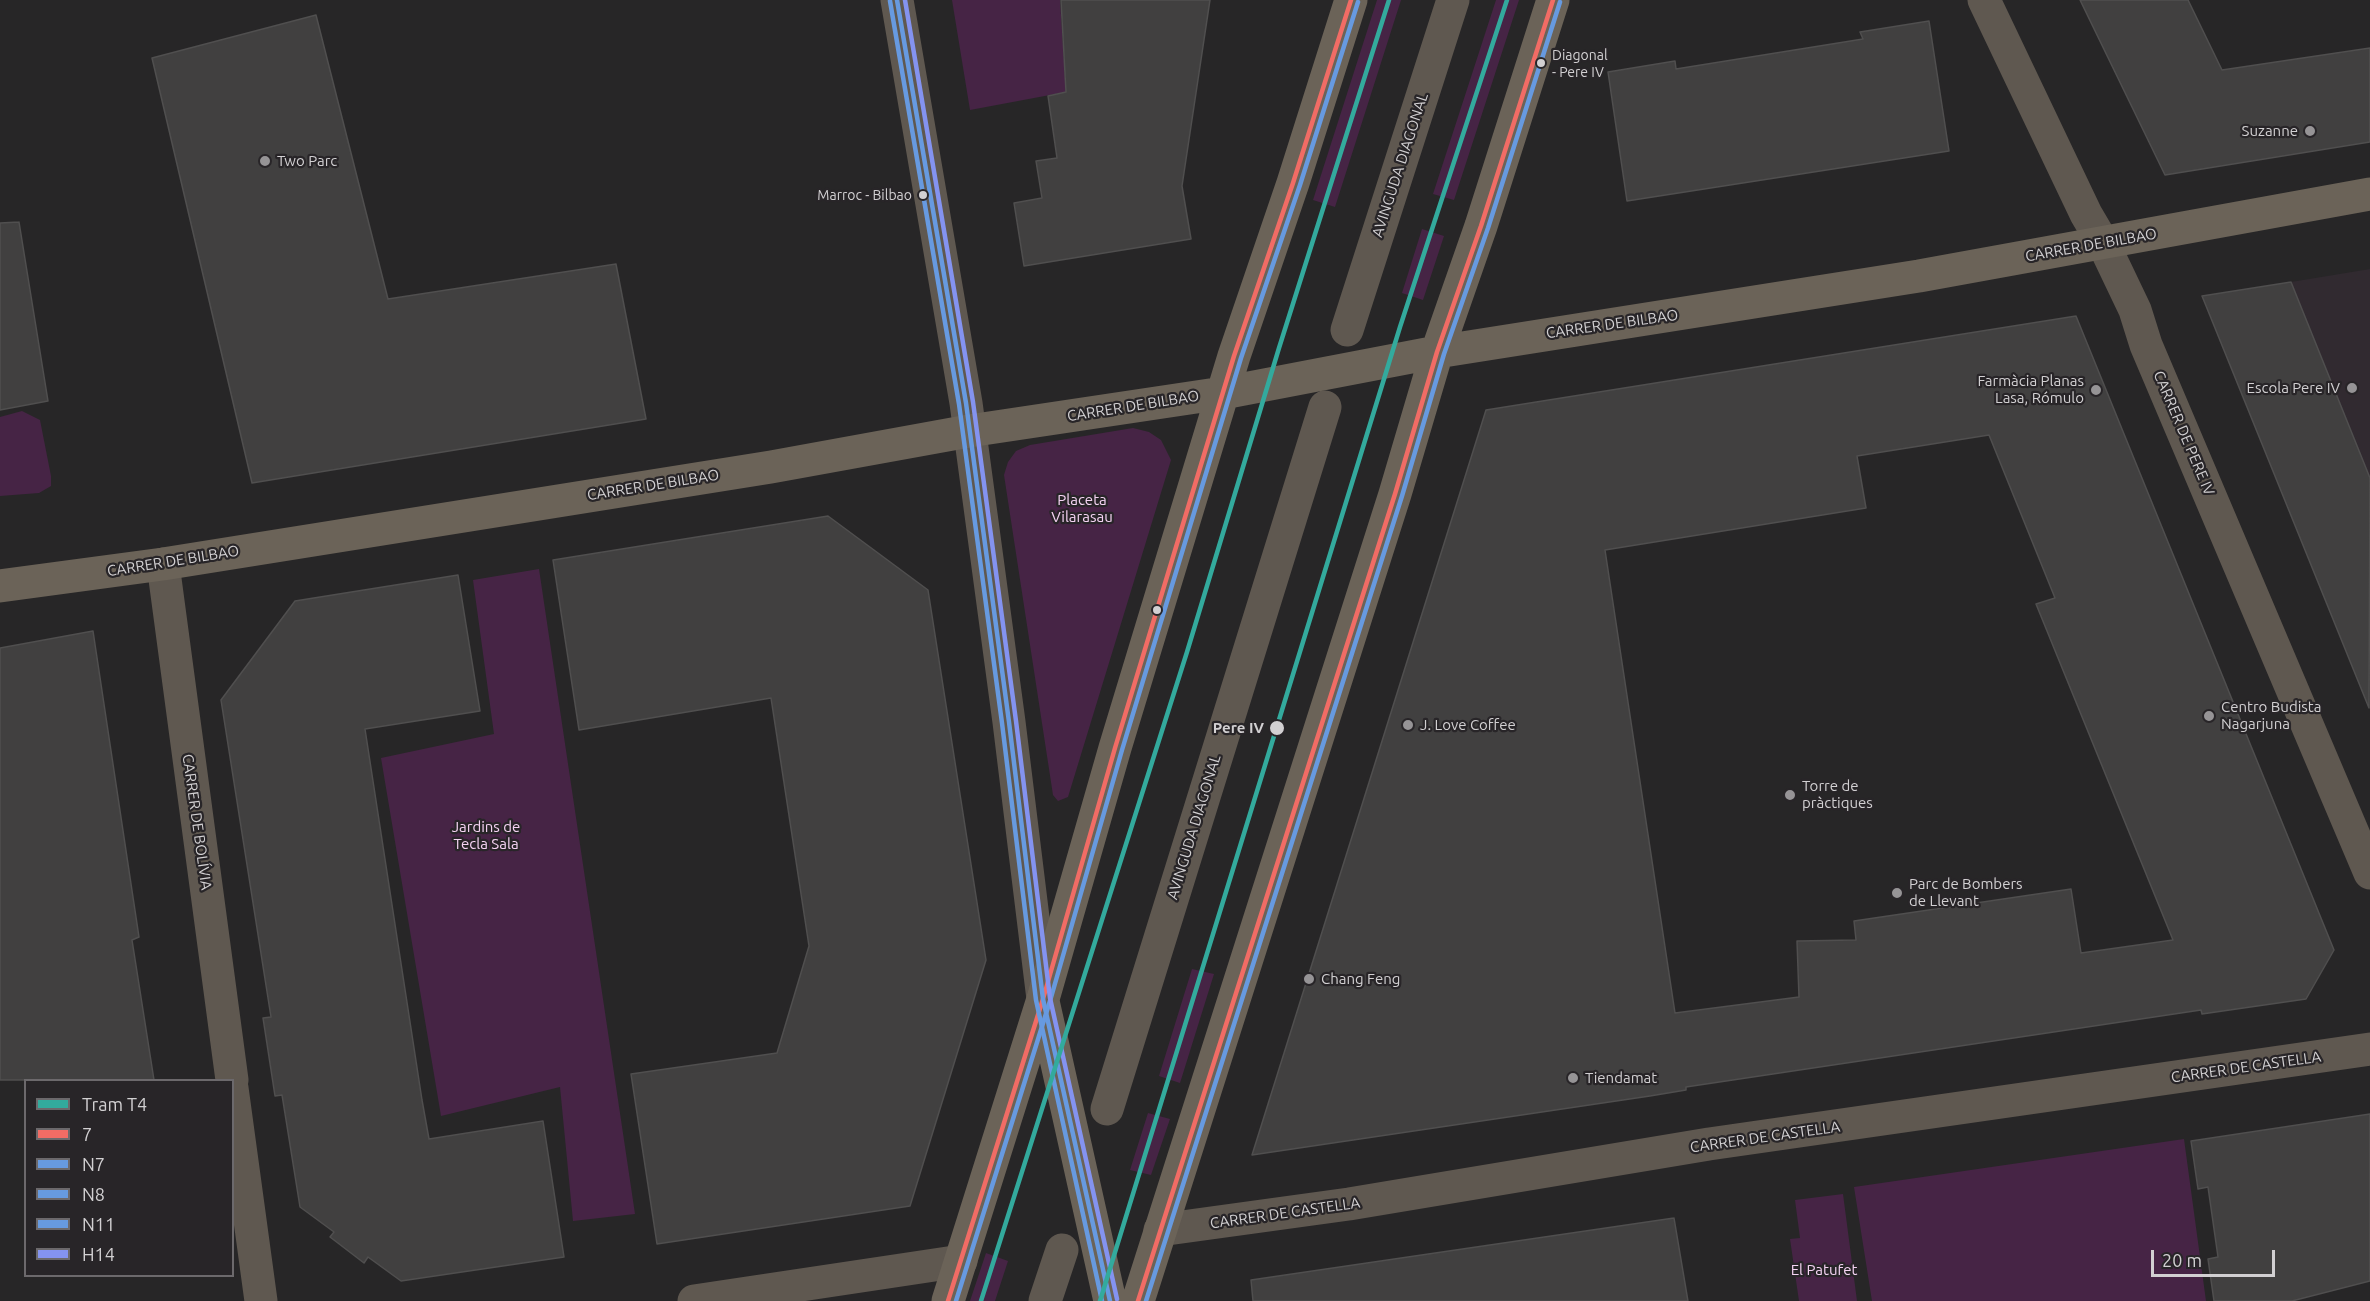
<!DOCTYPE html>
<html>
<head>
<meta charset="utf-8">
<style>
  body { margin:0 }
  #map { position:relative; width:2370px; height:1301px; overflow:hidden; background:#272627; font-family:Ubuntu,sans-serif }
  canvas { display:block }
  .legend { position:absolute; left:24px; top:1079px; width:210px; height:198px; box-sizing:border-box; background:#282528; border:2px solid #6c696c; margin:0; padding:8px 10px; list-style:none; font-size:18px; color:#d2d0d2 }
  .legend li { display:flex; align-items:center; gap:12px; height:30px }
  .legend b { width:30px; border:2px solid #6c696c }
  .scale { position:absolute; left:2151px; top:1250px; width:124px; height:27px; box-sizing:border-box; border:3px solid #d2d0d2; border-top:0; padding-left:8px; font-size:18px; line-height:21px; white-space:nowrap; color:#d2d0d2; -webkit-text-stroke:4px #282528; paint-order:stroke }
</style>
</head>
<body>
<div id="map">
<canvas width="2370" height="1301"></canvas>
<ul class="legend">
<li><b style="height:8px;background:#33aa9d"></b>Tram T4</li>
<li><b style="height:8px;background:#f16c65"></b>7</li>
<li><b style="height:8px;background:#679ae0"></b>N7</li>
<li><b style="height:8px;background:#679ae0"></b>N8</li>
<li><b style="height:8px;background:#679ae0"></b>N11</li>
<li><b style="height:8px;background:#8493f0"></b>H14</li>
</ul>
<div class="scale">20 m</div>
</div>
<script>
const g = document.querySelector('canvas').getContext('2d');
g.lineJoin = 'round';
function fill(path, color) { g.fillStyle = color; g.fill(path, 'evenodd'); }
const shape = rows => new Path2D(rows.map(r => 'M' + r).join(''));
function strokePath(path, color, width, dash) { g.strokeStyle = color; g.lineWidth = width; g.lineCap = dash ? 'butt' : 'round'; g.setLineDash(dash || []); g.stroke(path); }
function drawText(font, color, halo, rows, align = 'center') {
  g.font = font + ' Ubuntu,sans-serif'; g.lineWidth = 4.5; g.setLineDash([]); g.textBaseline = 'middle'; g.strokeStyle = halo; g.fillStyle = color; for (const [text, x, y, turn = 0] of rows) {
    g.save(); g.translate(x, y); g.rotate((+turn || 0) * Math.PI / 180); g.textAlign = isNaN(turn) ? turn : align; if (halo) g.strokeText(text, 0, 0); g.fillText(text, 0, 0); g.restore();
  }
}
const built = shape([
  [2370,269,2370,478,2291,282]
]);
const green = shape([
  [952,0,1060,0,1066,92,970,110],
  [1377,0,1401,0,1335,207,1313,200],
  [1496,0,1519,0,1454,200,1433,194],
  [1422,229,1444,236,1423,300,1402,293],
  [22,411,40,420,51,476,51,486,39,493,0,496,0,417],
  [1133,428,1149,432,1161,440,1171,460,1068,797,1058,801,1053,795,1004,475,1008,462,1016,451,1030,445],
  [539,569,635,1214,573,1221,560,1087,441,1116,381,758,494,734,473,580],
  [1192,969,1214,974,1180,1083,1159,1076],
  [1148,1113,1170,1119,1151,1175,1130,1170],
  [2184,1139,2206,1301,1872,1301,1854,1187],
  [1843,1194,1857,1301,1799,1301,1790,1239,1800,1238,1795,1200],
  [986,1253,1008,1261,995,1301,970,1301]
]);
const building = shape([
  [1061,0,1210,0,1182,186,1191,239,1024,266,1014,203,1042,198,1036,161,1057,158,1048,96,1066,92,1061,0],
  [2080,0,2188,0,2222,70,2370,48,2370,142,2165,175,2080,0],
  [316,15,388,299,616,264,646,419,252,483,152,58,316,15],
  [1929,21,1949,151,1627,201,1608,72,1675,61,1676,69,1863,39,1860,32,1929,21],
  [19,222,48,401,0,410,0,223,19,222],
  [2291,282,2370,478,2369,708,2202,296,2291,282],
  [2076,316,2334,950,2306,999,2202,1014,2201,1010,1686,1087,1686,1090,1650,1096,1252,1155,1486,410,2076,316],
  [1989,435,2055,598,2036,604,2173,940,2081,953,2071,889,1854,921,1856,940,1797,941,1799,997,1675,1013,1605,550,1866,508,1857,456,1989,435],
  [828,516,928,590,986,960,910,1206,657,1244,631,1074,777,1053,809,946,771,698,579,730,553,560,828,516],
  [458,575,480,711,365,729,422,1100,429,1139,543,1121,564,1257,401,1281,368,1257,364,1263,330,1237,334,1232,300,1207,282,1095,275,1096,263,1018,271,1017,221,700,295,601,458,575],
  [93,631,139,937,132,940,154,1080,0,1080,0,648,93,631],
  [2370,1114,2370,1281,2292,1301,2214,1301,2208,1259,2218,1257,2208,1187,2198,1189,2191,1141,2370,1114],
  [1674,1218,1688,1301,1253,1301,1251,1280,1674,1218]
]);
const street = shape([
  [897,0,966,403,1009,722,1043,999],
  [1984,0,2086,214,2103,243,2135,310,2146,345,2370,873],
  [1347,330,1453,0],
  [163,564,232,1080],
  [232,1088,261,1301],
  [1107,1109,1325,407],
  [1160,1230,1349,1204,1709,1144,2370,1049],
  [694,1301,961,1261],
  [1045,1301,1062,1250]
]);
const secondary = shape([
  [0,586,163,564,771,467,969,431,1223,393,1437,352,1919,276,2370,194],
  [1043,1001,1110,1301],
  [948,1301,1043,999,1115,748,1234,356,1293,183,1351,0],
  [1138,1301,1395,494,1437,352,1481,226,1553,0]
]);
const bus1 = shape([
  [948,1301,1043,999,1115,748,1234,356,1293,183,1351,0],
  [1138,1301,1395,494,1437,352,1481,226,1553,0]
]);
const bus2 = shape([
  [956,1301,1050,1001,1122,750,1241,358,1300,185,1358,2],
  [1146,1301,1402,496,1444,354,1488,228,1560,2]
]);
const bus3 = shape([
  [897,0,966,403,1009,722,1043,999,1110,1301]
]);
const bus4 = shape([
  [890,1,959,404,1002,723,1036,1000,1102,1301]
]);
const bus5 = shape([
  [905,0,973,402,1016,721,1050,998,1117,1299]
]);
const tram1 = shape([
  [981,1301,1187,652,1279,348,1389,0],
  [1100,1301,1400,327,1507,0]
]);
const markers = [
  [1541,63,5,"#d2d0d2"],
  [2310,131,6,"#969496"],
  [265,161,6,"#969496"],
  [923,195,5,"#d2d0d2"],
  [2352,388,6,"#969496"],
  [2096,390,6,"#969496"],
  [1157,610,5,"#d2d0d2"],
  [2209,716,6,"#969496"],
  [1408,725,6,"#969496"],
  [1277,728,8,"#d2d0d2"],
  [1790,795,6,"#969496"],
  [1897,893,6,"#969496"],
  [1309,979,6,"#969496"],
  [1573,1078,6,"#969496"]
];
const busNames = [
  ["Diagonal",1552,55],
  ["- Pere IV",1552,72],
  ["Marroc - Bilbao",912,195,"right"]
];
const poiNames = [
  ["Suzanne",2298,131,"right"],
  ["Two Parc",277,161],
  ["Farmàcia Planas",2084,381,"right"],
  ["Lasa, Rómulo",2084,398,"right"],
  ["Escola Pere IV",2340,388,"right"],
  ["Centro Budista",2221,707],
  ["Nagarjuna",2221,724],
  ["J. Love Coffee",1420,725],
  ["Torre de",1802,786],
  ["pràctiques",1802,803],
  ["Parc de Bombers",1909,884],
  ["de Llevant",1909,901],
  ["Chang Feng",1321,979],
  ["Tiendamat",1585,1078]
];
const streetNames = [
  ["AVINGUDA DIAGONAL",1400,165,-72],
  ["CARRER DE BILBAO",2091,245,-10],
  ["CARRER DE BILBAO",1612,324,-8],
  ["CARRER DE BILBAO",1133,406,-9],
  ["CARRER DE PERE IV",2184,433,67],
  ["CARRER DE BILBAO",653,485,-9],
  ["CARRER DE BILBAO",173,561,-9],
  ["CARRER DE BOLÍVIA",197,822,82],
  ["AVINGUDA DIAGONAL",1194,827,-73],
  ["CARRER DE CASTELLA",2246,1067,-8],
  ["CARRER DE CASTELLA",1765,1137,-8],
  ["CARRER DE CASTELLA",1285,1213,-8]
];
const parkNames = [
  ["Placeta",1082,500],
  ["Vilarasau",1082,517],
  ["Jardins de",486,827],
  ["Tecla Sala",486,844],
  ["El Patufet",1824,1270]
];
const stopNames = [
  ["Pere IV",1264,728]
];
fill(built, '#312a30');
fill(green, '#462445');
fill(building, '#414040');
strokePath(building, '#504f4f', 1.5);
strokePath(street, '#5f5850', 33);
strokePath(secondary, '#6b6358', 33);
strokePath(bus1, '#f16c65', 4.5);
strokePath(bus2, '#679ae0', 4.5);
strokePath(bus3, '#679ae0', 4.5);
strokePath(bus4, '#679ae0', 4.5);
strokePath(bus5, '#8493f0', 4.5);
strokePath(tram1, '#33aa9d', 4.5);
for (const [x, y, r, color] of markers) { const dot = new Path2D(); dot.arc(x, y, r, 0, 2 * Math.PI); g.fillStyle = color; g.fill(dot); strokePath(dot, '#282528', 2); }
drawText('14px', '#d2d0d2', '#282528', busNames, 'left');
drawText('15px', '#d2d0d2', '#282528', poiNames, 'left');
drawText('15px', '#d2d0d2', '#282528', streetNames);
drawText('15px', '#f5d3f3', '#282528', parkNames);
drawText('bold 15px', '#d2d0d2', '#282528', stopNames, 'right');
</script>
</body>
</html>
